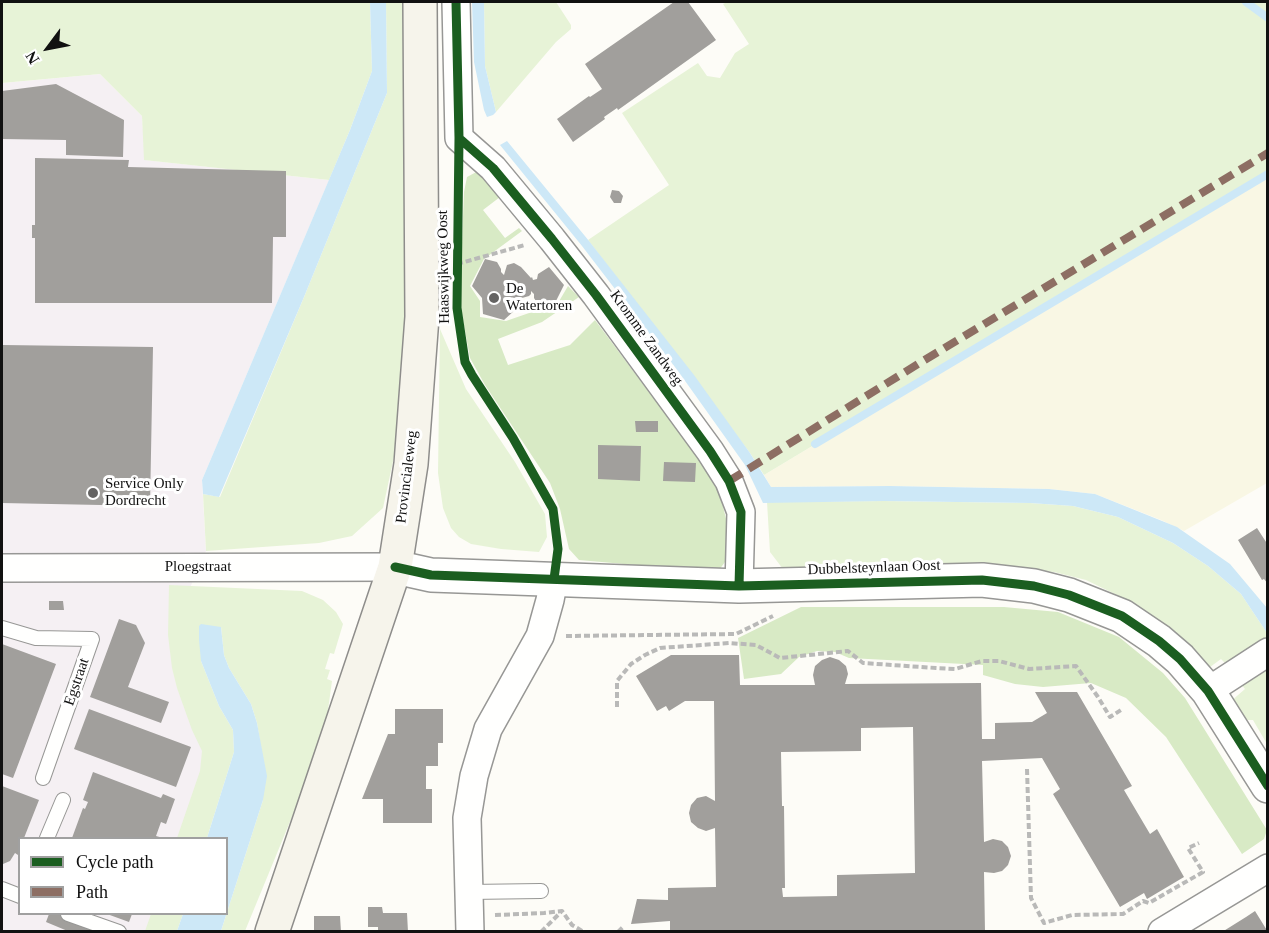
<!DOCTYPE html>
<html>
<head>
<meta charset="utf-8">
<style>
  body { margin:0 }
  #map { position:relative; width:1269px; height:933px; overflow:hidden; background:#fdfcf7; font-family:Georgia,serif }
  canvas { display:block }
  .frame { position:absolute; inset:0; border:3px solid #111; pointer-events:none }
  .legend { position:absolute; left:18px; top:837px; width:210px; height:78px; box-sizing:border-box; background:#fff; border:2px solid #a0a0a0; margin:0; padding:8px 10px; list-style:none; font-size:18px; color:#111 }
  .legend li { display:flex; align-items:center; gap:12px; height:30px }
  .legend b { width:30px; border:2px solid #a0a0a0 }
  .north { position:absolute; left:18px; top:18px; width:60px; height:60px; -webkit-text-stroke:4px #fff; paint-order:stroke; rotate:238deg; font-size:16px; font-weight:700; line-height:24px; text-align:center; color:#111 }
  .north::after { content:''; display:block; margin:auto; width:21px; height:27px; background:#111; clip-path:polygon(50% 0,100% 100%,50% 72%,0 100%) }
</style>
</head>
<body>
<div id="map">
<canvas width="1269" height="933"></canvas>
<div class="frame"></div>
<ul class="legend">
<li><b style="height:8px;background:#1b5e20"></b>Cycle path</li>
<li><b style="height:8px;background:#8d6e63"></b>Path</li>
</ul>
<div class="north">N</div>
</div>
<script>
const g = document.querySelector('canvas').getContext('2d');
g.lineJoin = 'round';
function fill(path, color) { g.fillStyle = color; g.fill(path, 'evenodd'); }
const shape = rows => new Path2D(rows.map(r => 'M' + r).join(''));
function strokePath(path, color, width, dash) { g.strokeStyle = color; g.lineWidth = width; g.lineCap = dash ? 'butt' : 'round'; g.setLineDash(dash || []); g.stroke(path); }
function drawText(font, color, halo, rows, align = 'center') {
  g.font = font + ' Georgia,serif'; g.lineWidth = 6; g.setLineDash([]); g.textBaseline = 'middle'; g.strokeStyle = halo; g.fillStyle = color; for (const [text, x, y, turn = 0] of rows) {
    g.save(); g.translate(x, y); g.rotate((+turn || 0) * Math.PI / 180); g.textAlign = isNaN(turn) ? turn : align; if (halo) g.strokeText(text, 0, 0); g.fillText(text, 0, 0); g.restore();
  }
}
const industrial = shape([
  [100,74,142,116,145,160,329,180,202,480,206,551,182,606,222,744,190,838,20,838,20,914,165,914,159,931,2,932,2,83]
]);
const farmland = shape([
  [1267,173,1267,483,1184,531,1161,520,1095,494,1049,489,890,486,771,487,764,475]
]);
const green = shape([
  [2,2,370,2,372,71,350,130,329,180,144,160,142,116,100,74,2,83],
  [386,2,408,2,407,291,398,438,383,508,352,536,319,543,206,551,203,494,220,497,304,297,387,93],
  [484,2,556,2,571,25,571,29,556,42,496,112,485,66],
  [727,2,1267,2,1267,173,764,475,750,453,588,240,669,185,622,113,698,63,707,76,720,78,735,53,749,44,723,4],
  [440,329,466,389,515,462,545,514,547,537,539,552,501,549,471,544,459,537,451,528,443,508,438,473],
  [884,501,1030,503,1073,506,1118,517,1173,543,1208,566,1241,594,1267,633,1267,637,1228,666,1221,659,1206,670,1149,614,1119,596,1086,580,1054,572,999,568,783,569,770,552,767,502],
  [169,585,302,591,323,600,336,612,343,624,334,654,330,653,325,669,330,670,327,679,332,681,324,739,245,931,221,931,263,800,260,741,257,723,251,704,229,668,224,655,221,627,201,661,219,706,233,730,234,752,207,838,177,838,200,771,202,751,192,730,177,688,172,668,168,635],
  [1267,665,1267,744,1253,720,1242,720,1230,702,1245,689,1240,683],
  [151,914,183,914,177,931,145,931]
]);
const forest = shape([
  [480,170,500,197,483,210,505,238,519,228,522,231,484,259,470,286,480,301,480,317,506,321,558,303,568,286,579,297,542,322,498,339,508,365,570,345,595,320,711,475,720,494,728,527,728,552,725,562,719,570,692,570,579,560,569,549,560,509,550,483,485,385,470,358,461,309,461,267,464,192,467,177],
  [801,607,1004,607,1058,612,1119,637,1163,673,1185,698,1267,830,1264,839,1242,854,1166,737,1126,698,1091,683,1043,687,1015,684,983,675,983,665,849,658,835,652,817,651,799,657,781,674,744,679,738,638]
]);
const water = shape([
  [370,2,386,2,387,93,304,297,219,497,203,494,202,480,350,130,372,71],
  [472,2,484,2,485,66,496,112,493,115,487,117,484,110,474,62],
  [507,141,589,241,694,375,750,453,771,487,890,486,1049,489,1095,494,1177,527,1230,564,1267,608,1267,633,1241,594,1208,566,1173,543,1118,517,1073,506,1030,503,884,501,763,503,745,465,678,371,582,246,500,145],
  [201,624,221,627,224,655,229,668,251,704,257,723,267,776,263,800,221,931,177,931,183,914,226,914,226,838,207,838,234,752,233,730,219,706,201,661,199,640,199,626]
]);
const stream = shape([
  [1246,2,1268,18],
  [815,444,1268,174]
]);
const building = shape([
  [674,2,688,2,716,40,618,110,617,108,604,117,605,119,573,142,557,119,589,96,590,97,602,89,585,64],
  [56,84,124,120,123,157,66,155,66,140,2,139,2,91],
  [35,158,129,160,128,167,286,171,286,237,273,237,272,303,35,303,35,238,32,238,32,225,35,225],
  [612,190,619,191,623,196,621,203,614,203,610,197],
  [485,259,497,262,501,269,501,272,504,275,507,265,514,263,521,267,531,278,532,277,533,280,537,279,538,274,549,267,564,285,556,301,539,306,534,298,534,294,531,291,531,294,529,296,515,300,512,297,511,302,515,305,515,310,504,320,483,314,482,298,472,286],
  [3,345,153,347,150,506,2,503],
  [635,421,658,421,658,432,636,432],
  [598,445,641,446,640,481,598,479],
  [664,462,696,463,695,482,663,481],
  [1257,528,1268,545,1268,584,1264,579,1262,580,1238,540],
  [49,601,63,601,64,610,49,610],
  [119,619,136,625,145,643,128,687,169,702,161,723,90,697],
  [2,644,56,664,13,778,2,774],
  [671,655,739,655,740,685,815,685,813,675,815,666,822,660,830,657,839,660,846,666,848,674,845,684,981,683,982,739,995,739,995,723,1032,722,1047,713,1035,692,1077,692,1132,786,1124,790,1150,834,1157,829,1184,877,1147,899,1144,893,1120,907,1053,794,1060,789,1042,758,982,761,984,842,993,839,1002,841,1008,847,1011,856,1008,865,1002,871,994,873,984,872,985,932,670,932,670,921,631,924,637,899,668,900,668,888,716,887,715,828,706,831,698,828,691,822,689,813,691,805,697,798,706,796,715,801,714,701,685,701,669,711,666,706,657,711,636,676],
  [913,727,915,873,837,875,837,896,783,897,782,888,785,888,784,806,782,806,781,752,861,751,861,728],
  [89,709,191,747,176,787,74,749],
  [395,709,443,709,443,743,438,743,438,766,426,766,426,789,432,789,432,823,383,823,383,799,362,799,388,734,395,734],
  [93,772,161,798,163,794,175,799,166,824,161,822,156,836,163,838,72,838,83,808,85,809,88,802,83,800],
  [2,786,39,800,24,838,20,838,18,855,15,853,10,861,3,864,2,864],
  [368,907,382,907,383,913,407,913,408,932,378,932,378,927,368,927],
  [1255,911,1268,932,1222,932,1246,917],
  [49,914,59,914,106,932,70,932,46,922],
  [107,914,132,914,129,922],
  [314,916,340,916,341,932,314,932]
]);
const path = shape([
  [457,264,525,245],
  [566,636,736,634,773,616],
  [617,707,617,681,631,664,645,655,660,648,729,643,756,645,780,658,848,651,863,663,936,668,955,669,982,661,999,661,1029,669,1076,666,1098,697,1110,717,1121,710],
  [1027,769,1031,898,1044,923,1072,915,1123,914,1143,901,1149,903,1203,872,1188,848,1199,843],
  [495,915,544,913,562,911,572,925,584,932],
  [541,932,561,912],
  [618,932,623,927]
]);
const service = shape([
  [2,628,36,638,92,639,43,778],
  [47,838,63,800],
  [2,889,20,896],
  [469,892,541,891],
  [68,914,119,932]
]);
const minor = shape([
  [456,2,459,138,493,168,552,239,596,295,710,451,729,481,741,512,739,586],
  [2,568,395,567],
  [1208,691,1268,652],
  [470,932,467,818,474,776,488,729,540,636,550,600,554,579],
  [1162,932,1268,868]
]);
const tertiary = shape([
  [395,567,431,575,739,586,982,580,1034,586,1069,595,1122,616,1159,641,1180,659,1208,691,1268,786]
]);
const secondary = shape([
  [272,932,395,567,411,464,422,317,420,2]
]);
const quiet = shape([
  [729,481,918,364,1268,153]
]);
const cycleway = shape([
  [456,2,459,138,457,308,465,362,472,375,513,438,553,509,558,549,554,579],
  [459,138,493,168,552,239,596,295,710,451,729,481,741,512,739,586],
  [395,567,431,575,739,586,982,580,1034,586,1069,595,1122,616,1159,641,1180,659,1208,691,1268,786]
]);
const markers = [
  [494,298,6,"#646362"],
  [93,493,6,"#646362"]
];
const streetNames = [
  ["Haaswijkweg Oost",444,267,-91],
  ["Kromme Zandweg",646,338,54],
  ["Provincialeweg",407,477,-83],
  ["Ploegstraat",198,567],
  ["Dubbelsteynlaan Oost",874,568,-2],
  ["Egstraat",77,682,-71]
];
const poiNames = [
  ["De",506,289],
  ["Watertoren",506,306],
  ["Service Only",105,484],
  ["Dordrecht",105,501]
];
fill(industrial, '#f5f0f3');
fill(farmland, '#f9f7e4');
fill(green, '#e7f3d7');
fill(forest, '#d8eac5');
fill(water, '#cde8f7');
strokePath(stream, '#cde8f7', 8);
fill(building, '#a19f9c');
strokePath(service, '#979795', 16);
strokePath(minor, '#979795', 30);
strokePath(tertiary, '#979795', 36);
strokePath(secondary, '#8e8d8b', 36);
strokePath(path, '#b9b9b8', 4, [6, 3]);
strokePath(service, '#fffffe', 14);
strokePath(minor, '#fffffe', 27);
strokePath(tertiary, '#fffffe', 33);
strokePath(secondary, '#f6f4eb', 33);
strokePath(quiet, '#8d6e63', 8, [15, 8]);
strokePath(cycleway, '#1b5e20', 9);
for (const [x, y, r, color] of markers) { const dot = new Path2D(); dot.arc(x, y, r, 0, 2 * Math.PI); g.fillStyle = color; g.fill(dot); strokePath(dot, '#fff', 2); }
drawText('15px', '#111', '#fff', streetNames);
drawText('15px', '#111', '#fff', poiNames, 'left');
</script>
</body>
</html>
